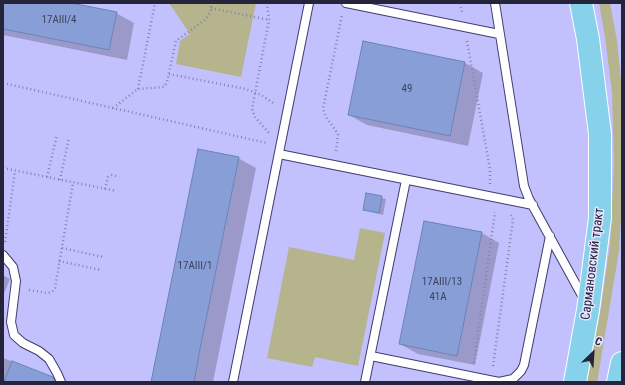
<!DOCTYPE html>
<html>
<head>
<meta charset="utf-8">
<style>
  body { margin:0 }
  #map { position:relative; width:625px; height:385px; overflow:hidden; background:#c2c0fd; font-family:"Roboto Condensed",sans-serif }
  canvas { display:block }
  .frame { position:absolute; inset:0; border:4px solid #25243b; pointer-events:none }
  .north { position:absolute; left:573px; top:333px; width:40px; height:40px; -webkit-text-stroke:3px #e6e5ff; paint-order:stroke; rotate:25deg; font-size:11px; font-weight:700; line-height:16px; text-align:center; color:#25243b }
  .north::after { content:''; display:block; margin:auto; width:14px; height:18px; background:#25243b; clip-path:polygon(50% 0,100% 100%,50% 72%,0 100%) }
</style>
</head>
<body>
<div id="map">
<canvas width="625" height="385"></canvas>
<div class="frame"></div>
<div class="north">С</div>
</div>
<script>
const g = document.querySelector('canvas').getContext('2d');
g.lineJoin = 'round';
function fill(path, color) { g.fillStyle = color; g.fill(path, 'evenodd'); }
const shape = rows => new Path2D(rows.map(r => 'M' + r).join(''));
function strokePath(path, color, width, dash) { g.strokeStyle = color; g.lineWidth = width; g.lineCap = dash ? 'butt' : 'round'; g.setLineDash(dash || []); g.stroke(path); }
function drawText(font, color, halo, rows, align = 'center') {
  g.font = font + ' "Roboto Condensed",sans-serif'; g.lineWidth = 3; g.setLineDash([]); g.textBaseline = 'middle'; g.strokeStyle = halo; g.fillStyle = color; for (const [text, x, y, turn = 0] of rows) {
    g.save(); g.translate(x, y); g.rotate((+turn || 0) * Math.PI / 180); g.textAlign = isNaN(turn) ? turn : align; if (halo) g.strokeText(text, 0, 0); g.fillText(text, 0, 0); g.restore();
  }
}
const green = shape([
  [169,3,256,3,241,77,176,64,180,41,190,34],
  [599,3,610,3,617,41,622,91,622,202,619,251,598,377,597,382,587,382,601,307,610,244,614,164,612,93,605,37],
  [360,228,385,233,358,366,315,357,312,367,267,358,289,247,354,260]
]);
const shadow = shape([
  [3,3,66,3,116,13,134,23,127,60,3,35],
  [465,63,483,73,468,146,367,125,349,115],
  [238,158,256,168,213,382,152,382],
  [367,194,386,199,383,215,364,210],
  [482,233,499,243,475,365,418,354,400,344],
  [3,275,10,279,3,296],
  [3,358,49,376,56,381,56,382,3,382]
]);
const building = shape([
  [3,3,71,3,117,12,109,50,3,29,3,3],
  [363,41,465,62,450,136,348,115,363,41],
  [198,149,239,157,200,349,194,382,151,382,198,149],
  [366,193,382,196,379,213,363,210,366,193],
  [424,221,482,232,457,356,399,344,424,221],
  [12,361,53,377,55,382,4,382,12,361]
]);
const path = shape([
  [267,3,269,20,252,109,255,117,269,133],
  [460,3,462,12],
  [211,8,269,20],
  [467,41,490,169,490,184],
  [169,74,246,89,261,95,275,104],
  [3,83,267,143],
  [138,89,155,3],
  [113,108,138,89,164,87,167,82,176,41,206,19,211,11,211,3],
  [336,151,338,134,326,117,323,109,342,15],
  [3,168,116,191],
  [47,177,57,135],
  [60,180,69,138],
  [105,189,108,177,112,175,119,177],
  [5,242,15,171],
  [62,248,103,257],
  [59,261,100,270],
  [29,290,47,293,52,292,55,288,73,183],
  [474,363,495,212],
  [493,366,513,220,511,215]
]);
const lane = shape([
  [346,3,499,34],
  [495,3,524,186,529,199,585,301],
  [279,154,533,205],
  [3,255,13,267,16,281,11,322,14,335,23,343,39,351,49,359,57,373,61,382],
  [371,356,499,382,513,379,521,371,524,365,550,236],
  [233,382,309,3],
  [365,382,406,180]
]);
const primary = shape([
  [575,382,588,310,600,218,600,134,588,39,581,3],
  [618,382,622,363]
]);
const numberNames = [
  ["17АIII/4",59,20],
  ["49",407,89],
  ["17АIII/1",195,266],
  ["17АIII/13",442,282],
  ["41А",438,297]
];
const streetNames = [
  ["Сармановский тракт",593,264,-83]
];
fill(green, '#b6b48c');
fill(shadow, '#0003');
fill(building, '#879fd6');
strokePath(building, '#6b82b7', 1);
strokePath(lane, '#413c70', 10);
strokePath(primary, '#fff', 24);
strokePath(path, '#8382af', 2.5, [1, 3]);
strokePath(lane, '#fff', 8);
strokePath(primary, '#87d1eb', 22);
drawText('11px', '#3e4362', null, numberNames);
drawText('13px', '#25243b', '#e6e5ff', streetNames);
</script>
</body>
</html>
